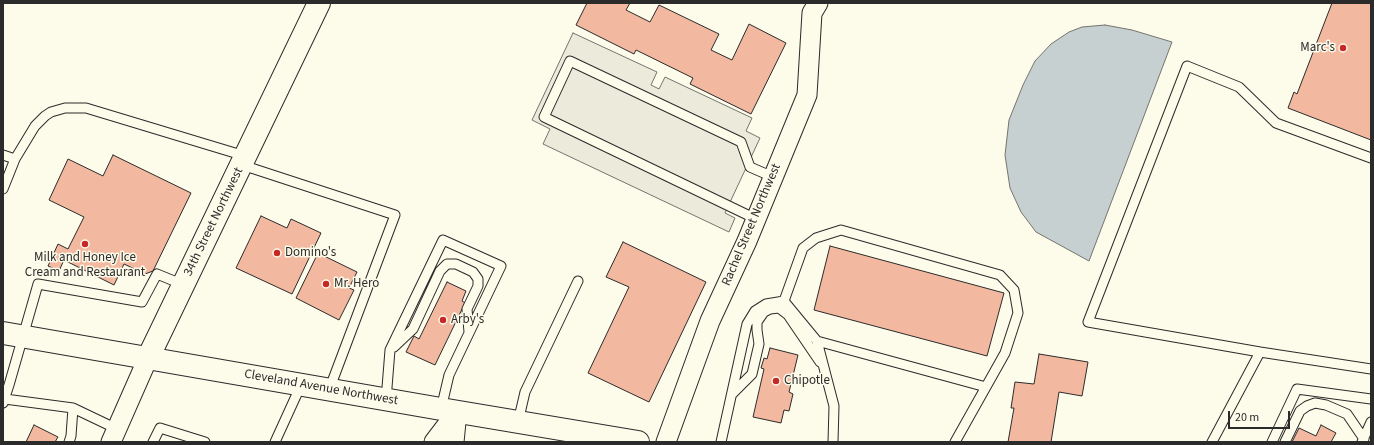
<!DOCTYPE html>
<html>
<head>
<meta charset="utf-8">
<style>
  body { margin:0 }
  #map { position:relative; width:1374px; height:445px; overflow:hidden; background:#fdfbea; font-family:"Source Sans 3",sans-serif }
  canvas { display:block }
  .frame { position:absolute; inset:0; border:4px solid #2b2b2b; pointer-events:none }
  .scale { position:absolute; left:1228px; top:411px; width:62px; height:18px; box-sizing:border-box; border:2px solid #2b2b2b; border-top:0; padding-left:5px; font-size:12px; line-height:14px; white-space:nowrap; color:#2b2b2b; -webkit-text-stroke:3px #fdfbea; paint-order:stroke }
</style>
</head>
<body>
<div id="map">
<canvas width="1374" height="445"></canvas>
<div class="frame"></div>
<div class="scale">20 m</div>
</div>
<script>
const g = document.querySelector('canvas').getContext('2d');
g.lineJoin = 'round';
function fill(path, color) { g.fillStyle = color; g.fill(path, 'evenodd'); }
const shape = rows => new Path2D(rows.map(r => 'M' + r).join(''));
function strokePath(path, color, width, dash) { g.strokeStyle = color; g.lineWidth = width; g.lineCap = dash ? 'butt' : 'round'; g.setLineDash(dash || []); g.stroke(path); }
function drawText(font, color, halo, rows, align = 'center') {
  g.font = font + ' "Source Sans 3",sans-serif'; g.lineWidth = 3; g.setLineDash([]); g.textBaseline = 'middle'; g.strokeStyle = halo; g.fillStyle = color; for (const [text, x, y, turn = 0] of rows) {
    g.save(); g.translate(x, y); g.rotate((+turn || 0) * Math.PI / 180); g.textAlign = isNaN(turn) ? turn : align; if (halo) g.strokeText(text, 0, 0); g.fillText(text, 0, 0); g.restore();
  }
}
const parking = shape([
  [573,33,657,72,651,85,659,89,665,77,752,118,746,131,760,138,725,213,735,218,729,232,543,144,550,129,532,120,573,33]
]);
const water = shape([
  [1105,25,1132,30,1172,42,1089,261,1036,232,1021,212,1010,188,1005,155,1009,120,1023,85,1035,61,1051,44,1069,32,1082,27,1105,25]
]);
const building = shape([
  [587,3,630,3,626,10,650,22,659,5,719,34,711,50,732,60,749,24,786,43,751,114,690,84,693,78,636,50,634,54,576,25,587,3],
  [1332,3,1371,3,1371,140,1288,108,1294,92,1297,94,1332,3],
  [113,155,191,193,153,271,145,274,124,264,114,285,64,260,59,271,48,266,58,244,68,249,84,217,49,200,68,159,103,176,113,155],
  [261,216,287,228,291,219,321,233,292,294,236,268,261,216],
  [623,242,706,282,649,402,588,373,629,287,606,277,623,242],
  [830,246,1004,293,987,356,814,310,830,246],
  [318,253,357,272,349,288,354,290,339,320,296,298,318,253],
  [447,282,466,291,462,301,465,303,435,365,406,352,414,336,419,339,447,282],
  [770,348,798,355,789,392,793,394,789,411,784,410,781,423,753,417,764,369,761,368,764,358,767,359,770,348],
  [1039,354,1088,362,1082,396,1059,392,1051,442,1008,442,1014,408,1011,408,1015,382,1034,384,1039,354],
  [34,425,58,437,55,442,26,442,34,425],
  [1321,425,1336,433,1331,442,1292,442,1299,428,1316,436,1321,425]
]);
const service = shape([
  [3,155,15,159],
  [242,165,395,215,329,390],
  [3,189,15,159,35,126,45,116,51,112,65,108,86,108,245,156],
  [756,219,544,117,570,61,741,142,750,167,773,177],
  [784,301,803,248,816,238,841,230,1000,275,1014,290,1018,313,1005,353,955,442],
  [394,347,413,329,440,271,447,264,456,264,473,272,478,279,478,286,467,309,469,332],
  [1260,352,1088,322,1187,66,1239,87,1276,123,1371,158],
  [732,394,752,374,759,344,757,330,757,322,764,312,770,309,779,308,788,315,820,362],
  [5,399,73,408,117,429],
  [386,400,390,350,443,240,501,266,449,375,441,409],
  [3,403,9,385,38,284,142,302,157,274,184,285],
  [518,422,525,392,578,281],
  [69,442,71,436,73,408],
  [153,442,160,428,205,442],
  [275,442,301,385],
  [721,442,747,324,755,311,766,304,784,301,817,341],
  [833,442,834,406,817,341,986,387],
  [1212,442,1260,352,1371,369],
  [1272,442,1297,389,1371,399],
  [1285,442,1300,411,1307,406,1315,403,1326,405,1347,414,1364,439],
  [1362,442,1371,422]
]);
const minor = shape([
  [111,442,148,358],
  [434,442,457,412],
  [454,442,457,412],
  [666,442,710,321,747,241,807,95,812,13,818,3]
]);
const tertiary = shape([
  [148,358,319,3]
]);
const primary = shape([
  [3,333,441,409,638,442]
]);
const markers = [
  [1343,48,4,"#c62828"],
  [85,244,4,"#c62828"],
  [277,253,4,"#c62828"],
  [326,284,4,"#c62828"],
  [443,320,4,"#c62828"],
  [776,381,4,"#c62828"]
];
const poiNames = [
  ["Marc's",1335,48,"right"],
  ["Domino's",285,253],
  ["Milk and Honey Ice",85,258,"center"],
  ["Cream and Restaurant",85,273,"center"],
  ["Mr. Hero",334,284],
  ["Arby's",451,320],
  ["Chipotle",784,381]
];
const streetNames = [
  ["34th Street Northwest",214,222,-64],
  ["Rachel Street Northwest",752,225,-67],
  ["Cleveland Avenue Northwest",321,388,10]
];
fill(parking, '#eceadb');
strokePath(parking, '#74746e', 1);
fill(water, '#c7d0d0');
strokePath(water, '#74746e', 1);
fill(building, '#f2b8a0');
strokePath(building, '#2b2b2b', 1);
strokePath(service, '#2b2b2b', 11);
strokePath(minor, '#2b2b2b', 21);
strokePath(tertiary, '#2b2b2b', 24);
strokePath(primary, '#2b2b2b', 24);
strokePath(service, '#fdfbea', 9);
strokePath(minor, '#fdfbea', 19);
strokePath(tertiary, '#fdfbea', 22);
strokePath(primary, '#fdfbea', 22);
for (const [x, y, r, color] of markers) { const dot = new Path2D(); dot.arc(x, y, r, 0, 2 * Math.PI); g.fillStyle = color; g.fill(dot); strokePath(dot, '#fdfbea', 1.5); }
drawText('13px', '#2b2b2b', '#fdfbea', poiNames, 'left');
drawText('13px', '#2b2b2b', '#fdfbea', streetNames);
</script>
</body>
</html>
